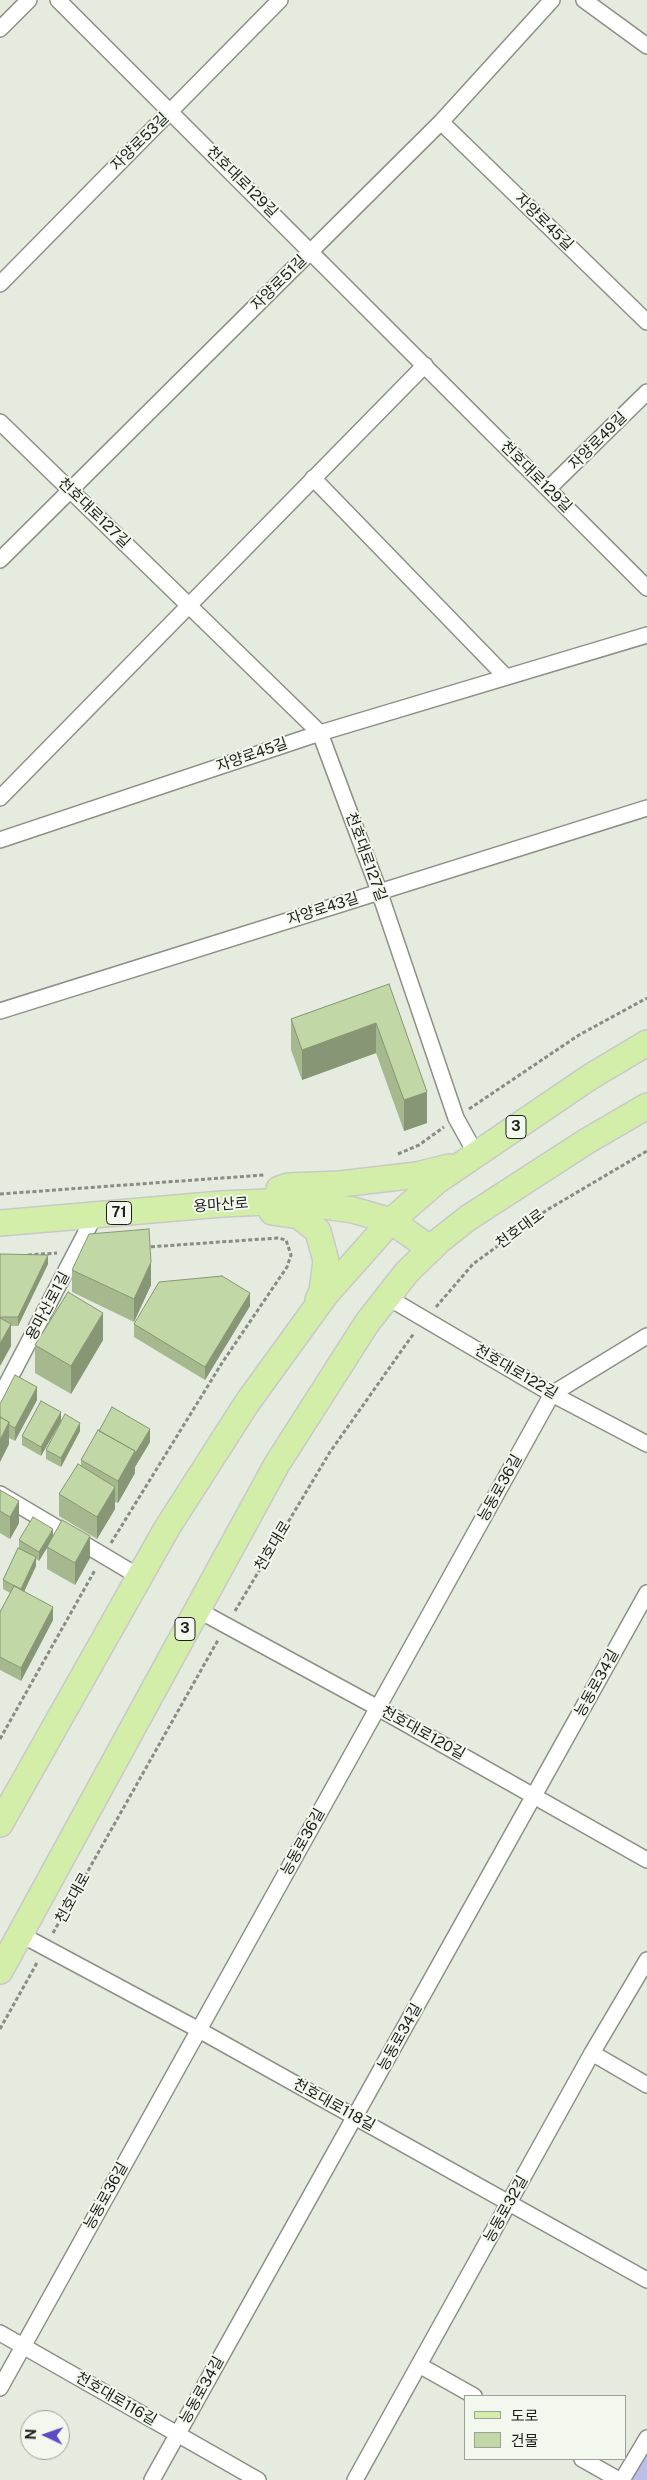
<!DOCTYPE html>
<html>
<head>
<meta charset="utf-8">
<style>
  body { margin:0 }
  #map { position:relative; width:647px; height:2480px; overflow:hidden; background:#e6ebe0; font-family:"Public Sans","Noto Sans KR",sans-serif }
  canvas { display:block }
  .legend { position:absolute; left:464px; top:2395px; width:162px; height:65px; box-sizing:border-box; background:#f3f8ee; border:1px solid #9da19a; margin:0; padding:6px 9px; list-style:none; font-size:15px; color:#1d1f1b }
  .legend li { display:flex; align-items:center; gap:10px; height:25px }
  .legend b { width:25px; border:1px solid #9da19a }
  .north { position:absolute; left:20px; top:2410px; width:50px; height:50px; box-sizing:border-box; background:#f3f8ee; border:1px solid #9da19a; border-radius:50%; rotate:273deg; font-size:14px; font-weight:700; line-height:20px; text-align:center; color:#1d1f1b }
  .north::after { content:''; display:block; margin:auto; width:18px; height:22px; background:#5b4ac3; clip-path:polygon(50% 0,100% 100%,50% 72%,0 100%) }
</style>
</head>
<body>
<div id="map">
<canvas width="647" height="2480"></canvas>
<ul class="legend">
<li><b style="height:6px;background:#d3eea9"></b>도로</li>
<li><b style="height:14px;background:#c1d7a5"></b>건물</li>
</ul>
<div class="north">N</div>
</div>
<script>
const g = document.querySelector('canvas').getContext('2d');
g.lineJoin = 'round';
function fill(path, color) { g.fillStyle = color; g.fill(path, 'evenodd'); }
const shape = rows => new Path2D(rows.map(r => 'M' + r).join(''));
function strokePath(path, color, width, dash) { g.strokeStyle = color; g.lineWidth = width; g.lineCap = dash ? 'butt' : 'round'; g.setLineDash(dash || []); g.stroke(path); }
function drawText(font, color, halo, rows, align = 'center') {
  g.font = font + ' "Public Sans","Noto Sans KR",sans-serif'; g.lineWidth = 4; g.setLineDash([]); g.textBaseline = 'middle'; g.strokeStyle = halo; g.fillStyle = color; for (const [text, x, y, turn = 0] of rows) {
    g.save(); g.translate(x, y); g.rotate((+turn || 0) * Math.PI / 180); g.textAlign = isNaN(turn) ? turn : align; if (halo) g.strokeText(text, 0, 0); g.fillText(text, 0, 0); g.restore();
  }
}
const green = shape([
  [647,2452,647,2480,630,2480]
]);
const path = shape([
  [469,1109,579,1035,647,998],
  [398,1154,419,1145,444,1127],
  [0,1194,264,1175],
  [28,1255,57,1253],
  [436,1307,473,1264,547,1210,647,1151],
  [111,1543,222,1363,287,1267,291,1255,286,1240,278,1238,148,1247],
  [235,1611,330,1452,414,1333],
  [0,1739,95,1570],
  [53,1933,218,1640],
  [0,2029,38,1961]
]);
const minor = shape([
  [58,0,647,588],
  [584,0,647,46],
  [0,29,29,0],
  [441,122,647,322],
  [0,284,280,0],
  [0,422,320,733,379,891,456,1118,476,1154],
  [313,478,506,677],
  [548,489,647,392],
  [0,560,441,122,552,0],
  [0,798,425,365],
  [0,840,320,733,647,635],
  [0,1011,647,808],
  [387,1297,552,1394,647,1444],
  [0,1397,95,1215],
  [0,1494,138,1576],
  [196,1609,378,1708,647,1860],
  [20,1934,199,2030,647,2280],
  [592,2053,647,2085],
  [0,2333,258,2480],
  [419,2365,474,2396],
  [0,2388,552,1394,647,1336],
  [582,2459,619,2480],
  [152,2480,647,1593],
  [355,2480,592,2053,647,1960],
  [622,2480,647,2438]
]);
const primary = shape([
  [279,1189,288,1186,340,1184,417,1175,449,1167],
  [272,1212,299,1216,318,1231,326,1261,322,1291,318,1300],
  [0,1223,222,1204,287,1201,353,1210,391,1221,431,1249],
  [0,1824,167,1528,247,1403,326,1294,391,1221,437,1181,590,1077,647,1043],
  [0,1971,277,1464,367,1323,407,1272,440,1240,468,1218,587,1141,647,1106]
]);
const wall = shape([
  [389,984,427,1123,404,1131,376,1053,302,1080,291,1050,291,1019],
  [0,1254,48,1264,18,1326,11,1326,11,1346,0,1366],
  [72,1270,151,1285,134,1322,72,1292],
  [250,1306,205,1380,134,1337,134,1324],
  [103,1340,71,1394,35,1373,35,1345],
  [37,1400,15,1441,9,1438,9,1444,0,1462,0,1404],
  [61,1421,41,1456,22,1445,22,1436],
  [80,1431,61,1467,46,1459,46,1450],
  [150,1442,135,1467,135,1473,118,1503,115,1502,115,1509,97,1539,59,1516,59,1494,81,1466,81,1460],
  [0,1490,19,1523,10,1539,0,1533],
  [53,1538,90,1558,75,1585,47,1569,47,1547,51,1541,39,1561,36,1559,36,1566,24,1592,53,1620,21,1681,0,1670,0,1612,10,1593,3,1589,3,1580,19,1549,19,1540]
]);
const shadedWall = shape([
  [376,1023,376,1053,302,1080,302,1050],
  [427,1092,427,1123,404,1131,404,1100],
  [48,1255,48,1264,18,1326,18,1317],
  [151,1262,151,1285,134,1322,134,1299],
  [250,1293,250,1306,205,1380,205,1367],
  [103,1313,103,1340,71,1394,71,1366],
  [11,1324,11,1346,0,1366,0,1344],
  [37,1387,37,1400,15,1441,15,1428],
  [61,1412,61,1421,41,1456,41,1447],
  [9,1422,9,1444,0,1462,0,1440],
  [80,1423,80,1431,61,1467,61,1458],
  [150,1429,150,1442,135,1467,135,1454],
  [135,1451,135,1473,118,1503,118,1481],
  [115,1487,115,1509,97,1539,97,1517],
  [19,1501,19,1523,10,1539,10,1517],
  [53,1529,53,1538,39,1561,39,1552],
  [90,1536,90,1558,75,1585,75,1563],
  [36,1557,36,1566,21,1598,21,1589],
  [53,1607,53,1620,21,1681,21,1668]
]);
const building = shape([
  [389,984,427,1092,404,1100,376,1023,302,1050,291,1019,389,984],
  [149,1229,151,1262,134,1299,72,1270,89,1234,149,1229],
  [0,1254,48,1255,18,1317,0,1317,0,1254],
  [222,1276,250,1293,205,1367,134,1324,159,1282,222,1276],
  [68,1292,103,1313,71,1366,35,1345,68,1292],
  [0,1318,11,1324,0,1344,0,1318],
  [15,1375,37,1387,15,1428,9,1425,9,1422,0,1417,0,1404,15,1375],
  [41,1401,61,1412,41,1447,22,1436,41,1401],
  [112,1407,150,1429,135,1454,135,1451,99,1431,112,1407],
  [65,1414,80,1423,61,1458,46,1450,65,1414],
  [0,1417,9,1422,0,1440,0,1417],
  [98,1430,135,1451,118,1481,81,1460,98,1430],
  [78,1464,115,1487,97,1517,59,1494,78,1464],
  [0,1490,19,1501,10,1517,0,1511,0,1490],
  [33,1517,53,1529,39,1552,19,1540,33,1517],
  [62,1520,90,1536,75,1563,47,1547,62,1520],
  [18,1548,36,1557,21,1589,3,1580,18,1548],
  [14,1586,53,1607,21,1668,0,1657,0,1612,14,1586]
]);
const shields = [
  [516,1127,20],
  [119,1213,25],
  [185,1629,20]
];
const shieldNames = [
  ["3",516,1127],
  ["71",119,1213],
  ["3",185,1629]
];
const streetNames = [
  ["자양로53길",140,142,-45],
  ["천호대로129길",242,182,45],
  ["자양로45길",544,222,44],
  ["자양로51길",279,283,-45],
  ["자양로49길",598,441,-45],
  ["천호대로129길",536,477,45],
  ["천호대로127길",94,513,44],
  ["자양로45길",252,755,-19],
  ["천호대로127길",366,857,70],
  ["자양로43길",323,909,-18],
  ["용마산로",221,1205,-4],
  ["천호대로",520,1229,-36],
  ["용마산로1길",48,1306,-62],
  ["천호대로122길",516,1372,30],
  ["능동로36길",500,1488,-61],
  ["천호대로",273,1546,-59],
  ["능동로34길",597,1683,-61],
  ["천호대로120길",423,1733,29],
  ["능동로36길",303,1842,-61],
  ["천호대로",73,1898,-61],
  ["능동로34길",400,2037,-61],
  ["천호대로118길",334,2105,29],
  ["능동로36길",106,2196,-61],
  ["능동로32길",506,2209,-61],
  ["능동로34길",202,2390,-61],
  ["천호대로116길",116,2399,30]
];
fill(green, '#bcbde9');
strokePath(minor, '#8c9086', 18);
strokePath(primary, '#c9c9c8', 28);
strokePath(path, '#888c84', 3, [4, 2.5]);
strokePath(minor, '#fff', 15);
strokePath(primary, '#d3eea9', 25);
fill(wall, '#a6b98e');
fill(shadedWall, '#879674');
fill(building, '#c1d7a5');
strokePath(building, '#879674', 1);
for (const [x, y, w] of shields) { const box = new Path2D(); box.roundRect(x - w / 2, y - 11.5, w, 23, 4); g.fillStyle = '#f3f8ee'; g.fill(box); strokePath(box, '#1d1f1b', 1); }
drawText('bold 14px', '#1d1f1b', null, shieldNames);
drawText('15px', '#1d1f1b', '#f3f8ee', streetNames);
</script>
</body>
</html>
